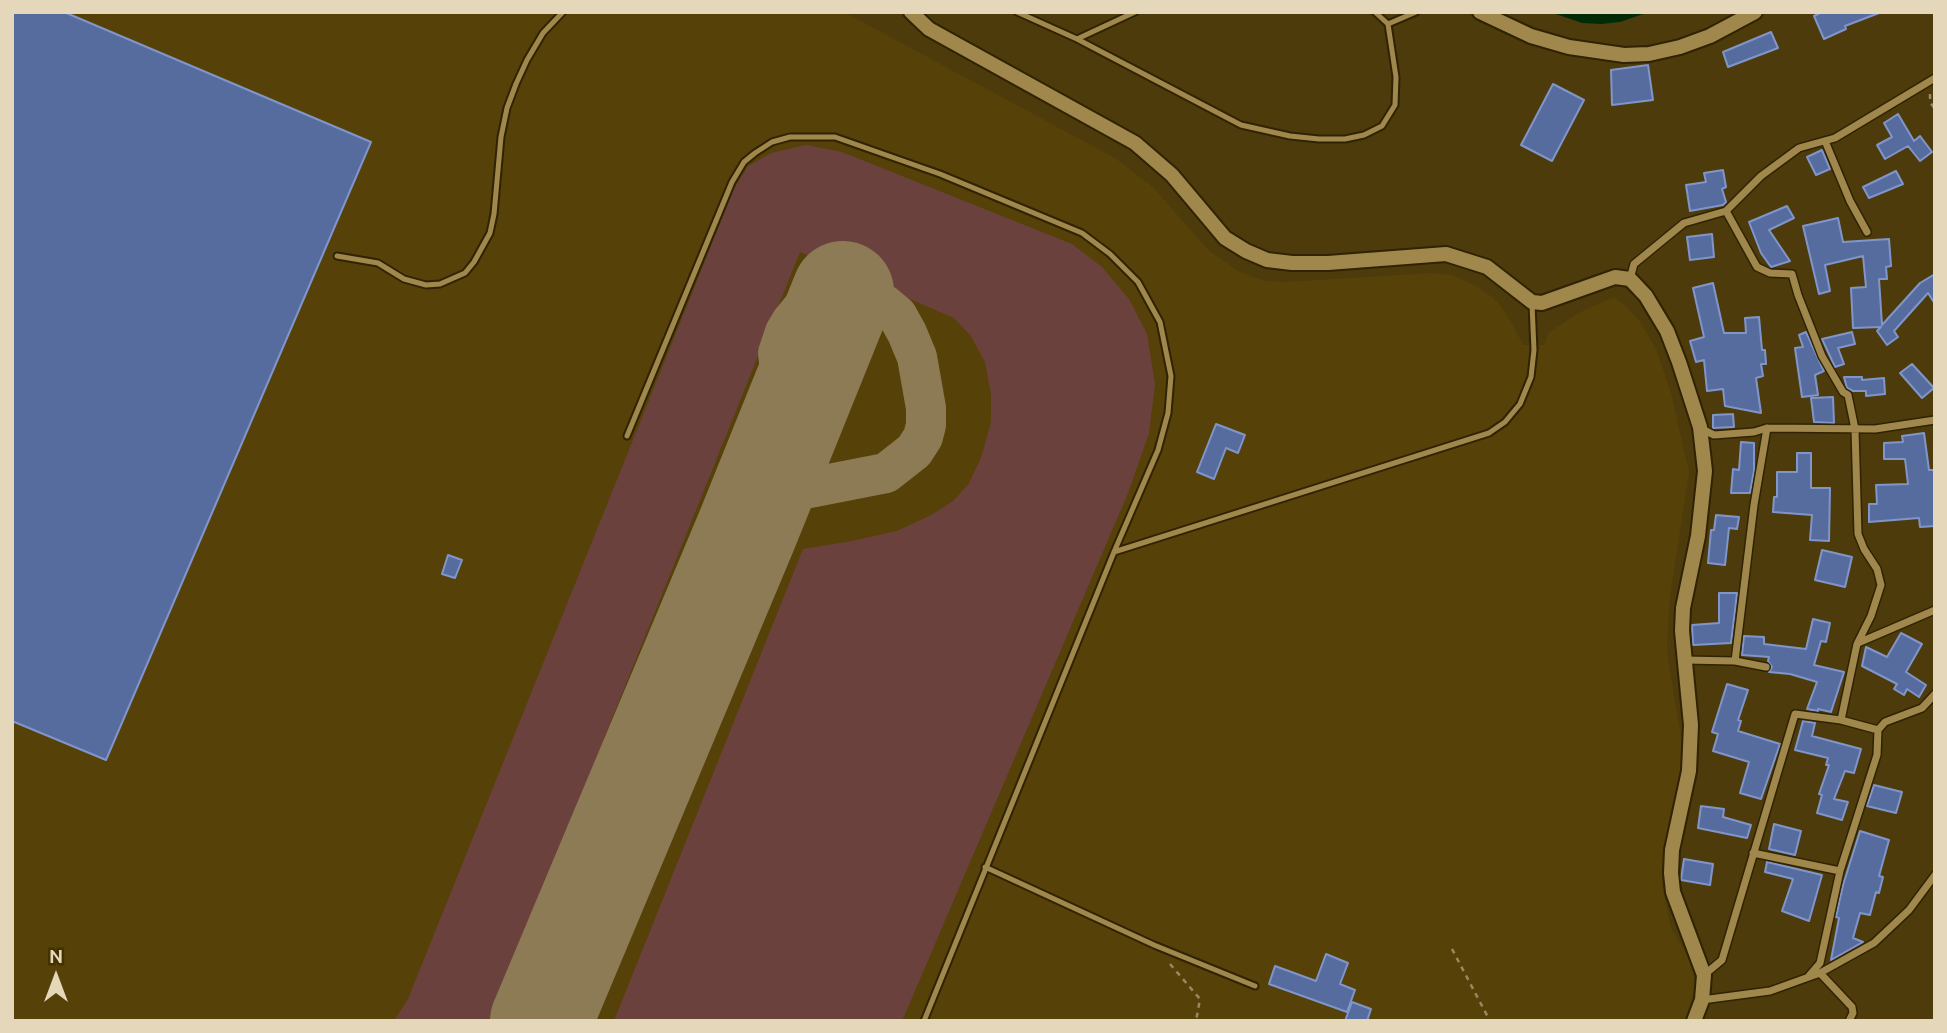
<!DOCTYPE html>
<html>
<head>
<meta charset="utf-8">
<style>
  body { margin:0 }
  #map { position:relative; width:1947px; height:1033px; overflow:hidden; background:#4e3b0c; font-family:Ubuntu,sans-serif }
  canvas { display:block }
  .frame { position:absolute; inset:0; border:14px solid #e5d7ba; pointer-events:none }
  .north { position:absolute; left:21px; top:942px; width:70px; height:70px; -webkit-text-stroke:5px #433100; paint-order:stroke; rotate:0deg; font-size:19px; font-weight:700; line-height:28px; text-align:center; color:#e5d7ba }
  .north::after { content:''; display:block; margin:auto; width:24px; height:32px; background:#e5d7ba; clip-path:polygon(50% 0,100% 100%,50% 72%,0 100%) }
</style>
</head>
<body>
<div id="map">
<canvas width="1947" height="1033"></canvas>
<div class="frame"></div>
<div class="north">N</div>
</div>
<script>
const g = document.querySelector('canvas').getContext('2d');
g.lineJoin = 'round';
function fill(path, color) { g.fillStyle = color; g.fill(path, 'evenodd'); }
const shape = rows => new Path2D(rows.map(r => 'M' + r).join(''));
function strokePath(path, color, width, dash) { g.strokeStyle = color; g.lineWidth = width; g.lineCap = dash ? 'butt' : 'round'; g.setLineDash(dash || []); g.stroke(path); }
const built = shape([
  [12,12,844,12,1115,158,1153,187,1208,250,1238,271,1264,281,1285,282,1431,273,1452,275,1476,286,1491,296,1501,306,1513,325,1523,345,1544,345,1549,333,1578,313,1614,297,1625,305,1641,323,1657,351,1671,393,1689,472,1670,596,1667,641,1668,660,1682,742,1681,766,1662,871,1662,886,1671,928,1691,961,1695,981,1692,998,1685,1021,12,1021]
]);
const green = shape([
  [806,145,842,152,1072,244,1102,267,1129,299,1147,334,1155,384,1149,433,1128,493,902,1021,614,1021,803,549,852,541,897,531,931,515,953,501,968,485,981,458,991,422,991,394,985,362,971,336,954,318,800,252,490,1021,394,1021,408,999,734,189,748,166,771,153]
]);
const water = shape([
  [1550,12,1649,12,1620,22,1601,24,1582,23]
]);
const taxiway = shape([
  [747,530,789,496,804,489,886,473,914,451,923,437,926,425,926,408,917,357,907,333,897,315,885,305,869,296,843,292,812,303,800,311,791,322,785,332,778,353,784,407,779,452]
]);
const runway = shape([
  [541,1021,747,530,843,292]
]);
const building = shape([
  [12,12,64,12,371,142,106,760,12,721,12,12],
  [1822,12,1878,12,1879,13,1845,26,1846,29,1824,39,1814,16,1822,12],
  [1771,32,1778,48,1728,67,1723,52,1771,32],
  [1648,65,1653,100,1612,105,1611,70,1648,65],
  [1553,84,1584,100,1552,161,1521,145,1553,84],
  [1898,114,1914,141,1920,136,1932,152,1920,161,1908,146,1885,159,1877,145,1892,137,1884,123,1898,114],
  [1822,150,1830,169,1816,175,1807,157,1822,150],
  [1723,170,1726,187,1722,189,1726,202,1723,205,1690,211,1686,185,1706,182,1704,173,1723,170],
  [1896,171,1903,184,1869,198,1863,187,1896,171],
  [1787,206,1794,218,1769,230,1790,261,1771,267,1761,253,1749,222,1787,206],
  [1838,218,1843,242,1889,239,1891,266,1886,267,1887,279,1879,279,1882,325,1920,283,1935,274,1935,304,1928,293,1894,331,1898,337,1887,345,1877,331,1881,327,1853,328,1851,288,1866,287,1863,256,1825,265,1830,291,1819,294,1803,226,1838,218],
  [1712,234,1714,257,1690,260,1687,237,1712,234],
  [1713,283,1724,333,1746,333,1745,318,1759,317,1762,350,1765,350,1766,364,1761,364,1763,376,1756,378,1761,413,1725,406,1723,389,1707,391,1704,360,1696,362,1690,341,1704,337,1693,288,1713,283],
  [1806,332,1824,371,1815,375,1818,395,1802,397,1795,348,1803,347,1799,335,1806,332],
  [1852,332,1855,344,1838,348,1844,364,1835,367,1822,339,1852,332],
  [1912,364,1934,388,1922,398,1900,373,1912,364],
  [1844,377,1862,377,1862,380,1884,378,1885,394,1866,396,1866,391,1853,391,1847,388,1844,377],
  [1833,397,1834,423,1814,422,1811,398,1833,397],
  [1733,414,1734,427,1713,428,1713,415,1733,414],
  [1216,424,1245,435,1238,453,1226,448,1214,479,1197,472,1216,424],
  [1924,433,1929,470,1935,470,1935,526,1920,527,1919,518,1869,522,1869,504,1877,504,1876,485,1908,484,1905,459,1884,459,1884,443,1903,442,1902,436,1924,433],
  [1741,442,1754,443,1754,471,1750,493,1731,493,1733,469,1739,470,1741,442],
  [1797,453,1811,453,1811,488,1830,488,1829,541,1810,540,1812,515,1773,512,1774,497,1777,497,1777,472,1797,472,1797,453],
  [1716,515,1739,517,1737,529,1729,528,1725,565,1708,563,1711,530,1714,530,1716,515],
  [1822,550,1852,557,1845,587,1815,580,1822,550],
  [448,555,462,560,455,578,442,574,448,555],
  [1719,593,1737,593,1731,643,1693,645,1692,625,1719,623,1719,593],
  [1813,619,1830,623,1826,642,1821,641,1814,665,1844,672,1831,712,1818,709,1818,711,1807,709,1817,682,1790,674,1769,672,1772,667,1768,661,1769,657,1742,655,1744,636,1764,637,1764,644,1806,649,1813,619],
  [1901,633,1922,644,1906,672,1926,685,1919,697,1907,689,1904,695,1894,689,1897,684,1862,666,1866,647,1887,657,1901,633],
  [1727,684,1748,690,1738,720,1741,721,1738,731,1780,744,1761,799,1740,793,1749,762,1713,751,1718,734,1712,732,1727,684],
  [1803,721,1815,723,1812,736,1861,749,1854,773,1845,771,1834,799,1848,802,1842,820,1817,813,1822,795,1819,794,1829,765,1826,765,1828,758,1795,750,1803,721],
  [1874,785,1902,792,1896,813,1867,806,1874,785],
  [1701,806,1724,809,1723,817,1751,825,1747,838,1698,828,1701,806],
  [1774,824,1801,831,1795,855,1769,849,1774,824],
  [1860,831,1889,840,1879,876,1883,877,1879,893,1876,892,1870,915,1860,913,1853,938,1863,942,1831,960,1839,918,1836,917,1843,885,1860,831],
  [1684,859,1713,864,1710,885,1681,880,1684,859],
  [1767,862,1822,875,1809,921,1782,911,1793,879,1765,872,1767,862],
  [1326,954,1348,963,1340,984,1355,990,1347,1012,1269,984,1275,966,1316,981,1326,954],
  [1352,1002,1371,1009,1367,1021,1345,1021,1352,1002]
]);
const path = shape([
  [1930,94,1930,102,1935,109],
  [1452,949,1490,1021],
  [1170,964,1200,999,1196,1021]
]);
const service = shape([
  [1017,12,1077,39,1241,125,1290,136,1319,139,1345,139,1364,135,1382,126,1395,105,1396,77,1388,24,1416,12],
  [1375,12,1388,24],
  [1077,39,1135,12],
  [337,256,378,263,404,279,426,285,440,284,465,273,474,262,490,233,494,214,501,137,507,108,516,84,527,60,543,33,563,12],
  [627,436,732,182,744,162,755,153,772,142,790,137,835,137,940,174,1082,233,1110,254,1138,282,1160,322,1171,376,1168,413,1158,450,1114,552,924,1021],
  [1114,552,1489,433,1505,422,1520,404,1531,377,1534,350,1532,304],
  [985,867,1154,945,1255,986]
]);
const minor = shape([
  [1825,141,1850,201,1867,232],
  [1630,279,1634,264,1684,223,1726,211,1761,176,1799,148,1835,138,1935,78],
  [1700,428,1714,435,1754,432,1767,428,1875,429,1935,420],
  [1858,643,1935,610],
  [1685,660,1735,661,1766,667],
  [1735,661,1754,505,1767,428],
  [1878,730,1885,722,1922,708,1935,694],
  [1753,853,1840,871],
  [1820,973,1852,1007,1853,1013,1849,1021],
  [1704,975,1722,960,1795,714,1841,720,1857,644,1871,616,1881,585,1877,569,1864,549,1858,534,1855,429,1848,395,1843,392,1822,356,1798,295,1792,274,1770,273,1757,267,1726,211],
  [1808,977,1820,963,1840,871,1877,755,1878,730,1841,720],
  [1702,1000,1770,991,1820,973,1874,943,1909,910,1935,875]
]);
const secondary = shape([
  [911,12,929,29,1135,143,1172,175,1225,238,1246,251,1267,260,1292,263,1328,263,1446,254,1487,267,1532,302,1542,303,1615,277,1630,279,1646,296,1667,331,1679,362,1700,427,1705,471,1698,536,1683,608,1682,631,1691,725,1689,771,1672,850,1671,873,1673,892,1704,975,1702,1000,1694,1021],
  [1480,12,1531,36,1569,47,1624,55,1649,54,1680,47,1710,36,1755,12]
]);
fill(built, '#564108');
fill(green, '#6b413d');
fill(water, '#002b06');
strokePath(taxiway, '#8c7b54', 40);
strokePath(runway, '#8c7b54', 102);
fill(building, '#566c9e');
strokePath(building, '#8096cb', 2);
strokePath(service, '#302303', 9);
strokePath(minor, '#302303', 10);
strokePath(secondary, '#302303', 18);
strokePath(path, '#998862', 2.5, [5, 5]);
strokePath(service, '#a0874c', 5);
strokePath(minor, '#a0874c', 7);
strokePath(secondary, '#a0874c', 14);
</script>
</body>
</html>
